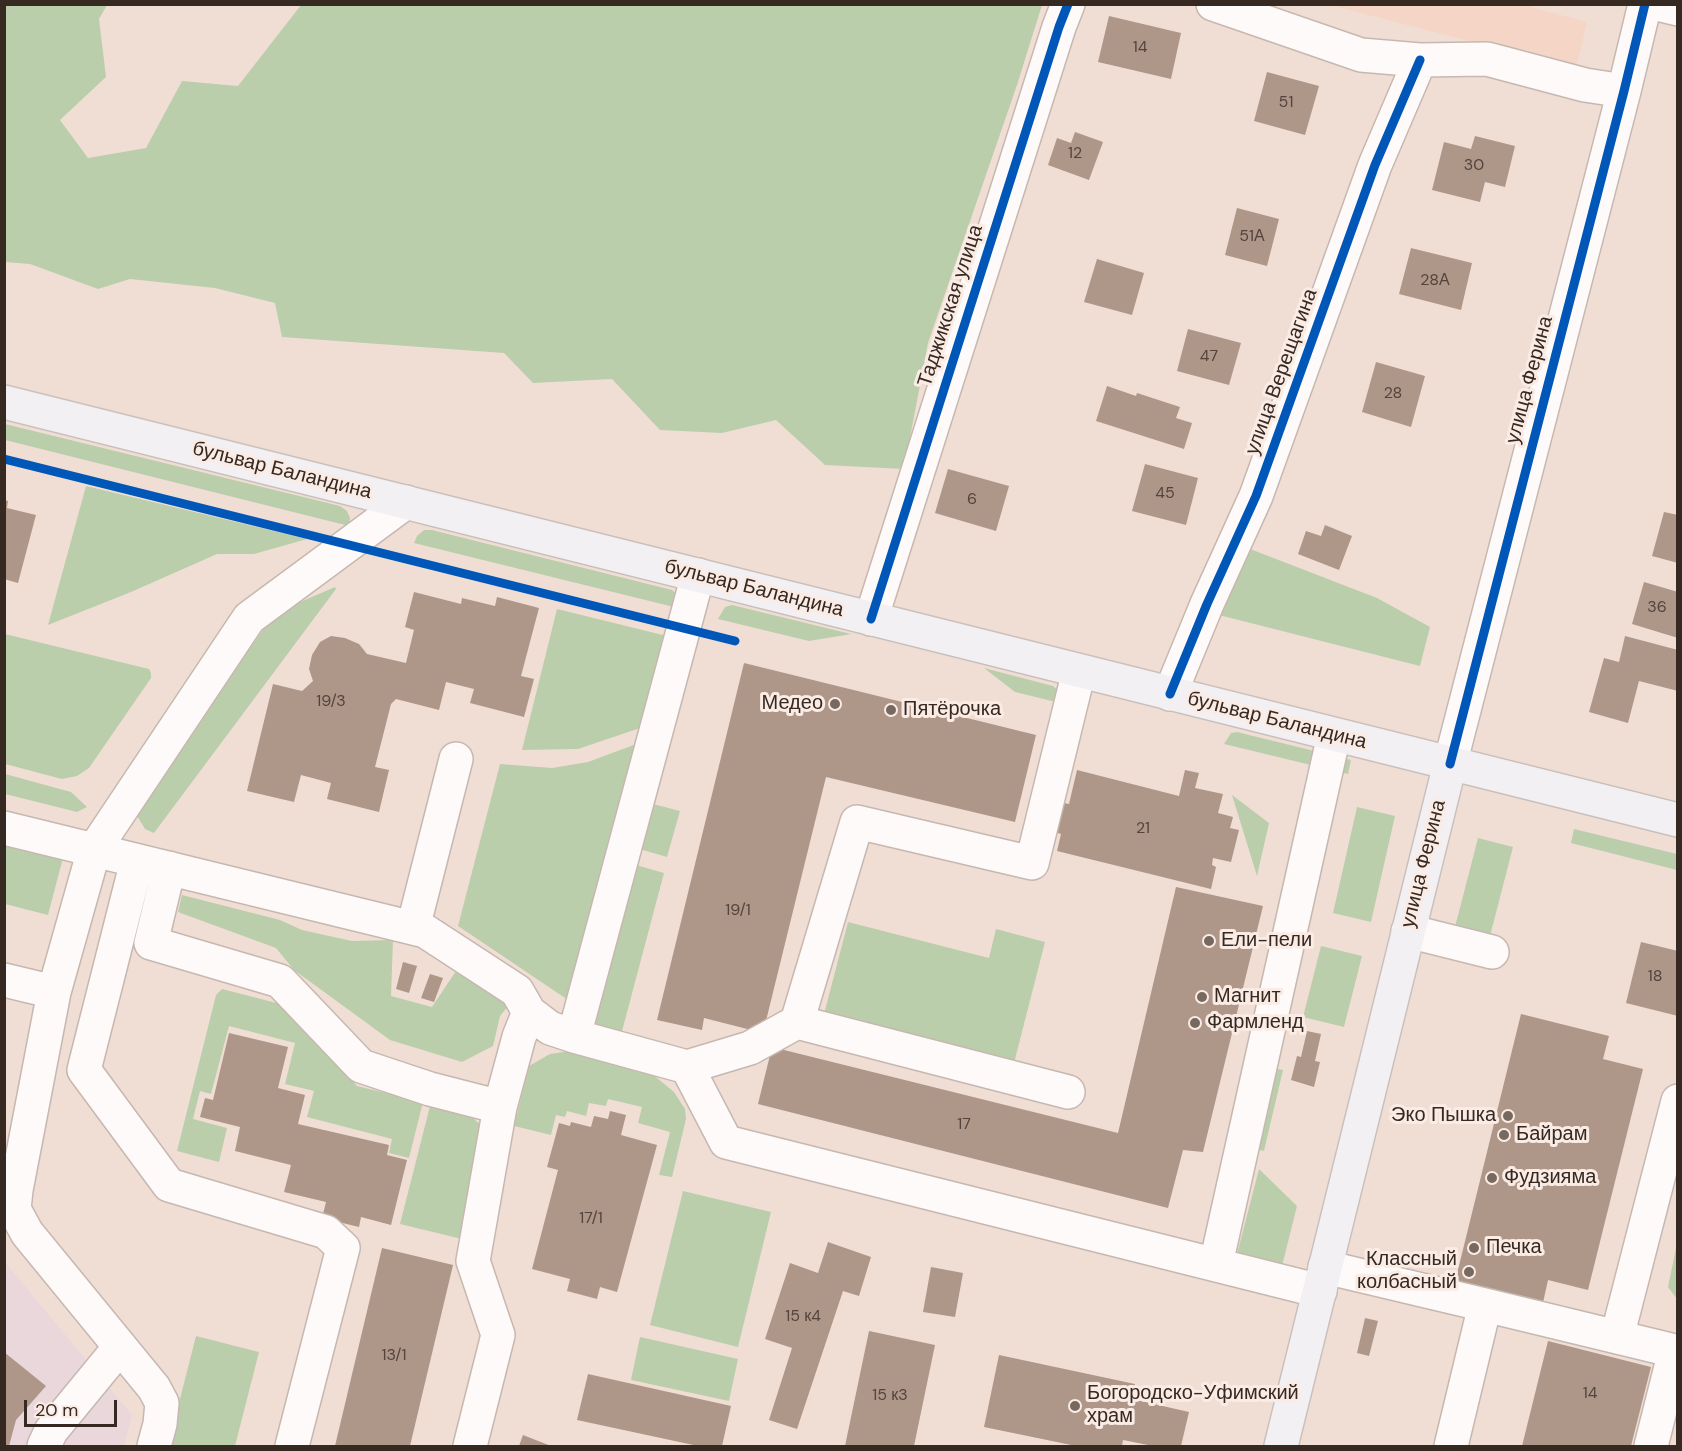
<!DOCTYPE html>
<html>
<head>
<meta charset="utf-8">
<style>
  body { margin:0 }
  #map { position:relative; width:1682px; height:1451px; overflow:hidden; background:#f0ded4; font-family:"DM Sans",sans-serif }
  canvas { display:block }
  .frame { position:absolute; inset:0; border:6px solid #362922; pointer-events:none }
  .scale { position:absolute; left:24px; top:1400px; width:93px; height:27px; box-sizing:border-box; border:3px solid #362922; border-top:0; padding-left:8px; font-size:18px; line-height:21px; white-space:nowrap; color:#362922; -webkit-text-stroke:4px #faece5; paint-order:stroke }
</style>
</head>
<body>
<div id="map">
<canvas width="1682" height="1451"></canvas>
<div class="frame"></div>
<div class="scale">20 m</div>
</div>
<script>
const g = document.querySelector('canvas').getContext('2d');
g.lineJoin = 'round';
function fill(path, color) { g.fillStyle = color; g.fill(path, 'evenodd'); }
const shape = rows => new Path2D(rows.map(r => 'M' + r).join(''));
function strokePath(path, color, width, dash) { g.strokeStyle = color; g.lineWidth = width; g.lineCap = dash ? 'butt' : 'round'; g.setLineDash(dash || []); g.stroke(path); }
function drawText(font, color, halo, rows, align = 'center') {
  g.font = font + ' "DM Sans",sans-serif'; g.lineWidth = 6; g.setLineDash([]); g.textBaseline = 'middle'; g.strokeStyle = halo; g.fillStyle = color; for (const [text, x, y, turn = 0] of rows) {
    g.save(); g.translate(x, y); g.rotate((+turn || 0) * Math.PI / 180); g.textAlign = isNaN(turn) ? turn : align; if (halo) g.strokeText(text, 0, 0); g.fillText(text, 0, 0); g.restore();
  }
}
const built = shape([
  [1330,5,1524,5,1587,22,1576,69]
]);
const education = shape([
  [4,1261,132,1415,124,1446,5,1446]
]);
const green = shape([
  [4,5,107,5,99,19,106,77,60,120,88,158,146,148,182,81,238,86,301,5,1042,5,1017,85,928,343,904,469,825,465,776,420,722,433,660,430,612,379,533,383,504,353,282,337,275,303,215,288,130,279,98,289,30,264,5,262],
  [5,424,340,506,347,511,350,518,349,526,5,440],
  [86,486,307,539,254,554,217,554,131,592,48,625],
  [424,530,432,530,672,590,679,596,682,609,414,543,417,536],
  [1245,547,1377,598,1430,627,1420,666,1211,613],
  [335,587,336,589,154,833,145,829,136,814,140,796,272,618,284,609],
  [732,605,851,634,852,634,809,641,718,619,725,607],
  [557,609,671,637,649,725,578,749,522,750],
  [5,634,149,669,151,673,151,678,89,768,77,776,62,779,5,764],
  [984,668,1053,686,1059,691,1060,703,1015,692],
  [1237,732,1351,760,1348,774,1224,744,1231,733],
  [647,740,574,1004,458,926,500,764,552,768,588,762],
  [5,774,71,792,87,807,77,812,5,794],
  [1232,795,1269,823,1257,876],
  [649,803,680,811,667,857,636,848],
  [1357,807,1395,816,1371,922,1333,913],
  [1574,829,1677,854,1677,870,1571,843],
  [4,835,65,850,48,915,5,904],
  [1478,838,1513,847,1490,936,1455,927],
  [629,863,664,873,621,1035,586,1025],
  [182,895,280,920,302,930,352,941,393,940,391,996,432,1007,458,968,513,1000,500,1016,493,1046,462,1062,390,1040,294,970,276,948,178,912],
  [848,922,989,958,996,929,1045,942,1013,1067,823,1018],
  [1321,946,1362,956,1344,1027,1303,1017],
  [222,989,292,1007,357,1086,423,1102,409,1158,389,1153,392,1139,307,1117,314,1091,285,1084,295,1043,229,1026,211,1094,200,1091,193,1119,227,1128,219,1162,177,1151,216,995],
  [570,1051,651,1073,674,1092,685,1109,686,1119,672,1177,659,1175,670,1132,638,1123,642,1107,608,1099,606,1106,589,1103,586,1116,567,1111,565,1117,556,1115,551,1135,514,1126,529,1066,550,1054],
  [1269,1067,1283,1070,1264,1151,1250,1148],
  [430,1106,472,1117,490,1134,470,1241,400,1224],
  [1259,1169,1297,1206,1281,1270,1236,1258],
  [683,1191,771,1212,738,1347,650,1325],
  [1677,1243,1678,1299,1677,1299,1668,1287],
  [196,1336,259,1352,235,1446,168,1446],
  [640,1337,738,1359,729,1401,631,1380]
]);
const building = shape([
  [1109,16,1181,33,1171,79,1098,62],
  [1267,72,1319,86,1305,135,1254,121],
  [1075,132,1103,142,1089,180,1048,165,1057,138,1071,143],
  [1475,136,1515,146,1505,187,1485,182,1480,202,1432,190,1444,142,1471,149],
  [1237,208,1279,219,1267,266,1225,255],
  [1411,248,1472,263,1461,310,1399,294],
  [1097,259,1144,273,1132,315,1084,302],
  [1188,329,1241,343,1229,385,1177,371],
  [1376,362,1425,376,1411,427,1362,412],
  [1107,386,1136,396,1137,393,1180,407,1176,418,1192,423,1184,449,1096,421],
  [1145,464,1198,478,1186,525,1132,511],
  [948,469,1009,486,996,531,935,513],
  [4,500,8,501,7,508,36,515,18,583,4,579],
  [1664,512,1678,515,1678,563,1652,556],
  [1325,525,1352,536,1339,570,1298,554,1306,531,1321,536],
  [1644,582,1678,592,1678,638,1632,624],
  [414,592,461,604,462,598,495,606,497,597,539,608,521,676,534,679,524,717,470,703,474,689,446,682,439,710,396,699,391,704,375,767,389,770,379,812,327,799,331,783,301,775,294,802,247,791,273,684,302,691,313,681,309,669,312,655,320,642,331,636,345,638,359,644,367,654,406,663,414,630,405,627],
  [1625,636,1678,650,1678,691,1639,681,1628,723,1589,712,1604,658,1619,662],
  [744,663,1036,735,1015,822,826,777,763,1033,704,1018,702,1030,657,1020],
  [1077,770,1179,796,1185,770,1199,773,1195,788,1223,794,1218,813,1233,817,1230,828,1239,830,1231,862,1213,858,1212,865,1216,867,1211,889,1057,851,1061,834,1051,831,1059,802,1069,804],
  [1176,887,1263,906,1203,1152,1183,1150,1168,1208,758,1104,772,1047,1118,1133],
  [1641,942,1678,951,1678,1016,1626,1003],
  [403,962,417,966,409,993,396,989],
  [430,974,443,978,434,1002,421,998],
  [1521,1014,1609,1036,1603,1059,1643,1069,1588,1290,1548,1280,1542,1307,1454,1286],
  [1307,1031,1321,1034,1315,1061,1320,1062,1314,1087,1291,1080,1297,1056,1301,1057],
  [229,1033,288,1047,278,1088,305,1095,298,1124,389,1145,387,1155,407,1160,391,1225,361,1217,359,1227,322,1218,326,1202,284,1192,291,1165,235,1151,240,1127,200,1117,205,1098,213,1100],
  [610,1111,626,1115,621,1135,657,1145,617,1292,600,1287,597,1299,567,1291,570,1279,532,1269,558,1170,547,1167,559,1123,570,1126,571,1122,591,1127,594,1116,608,1119],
  [828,1242,871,1257,859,1296,843,1291,797,1429,769,1420,792,1348,765,1339,790,1263,818,1273],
  [382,1248,453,1265,410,1446,335,1446],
  [931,1267,963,1273,955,1317,923,1312],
  [1365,1318,1378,1321,1369,1356,1357,1353],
  [869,1331,935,1345,914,1446,845,1446],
  [1548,1341,1651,1367,1631,1446,1522,1446],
  [4,1352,46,1386,16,1420,9,1446,4,1446],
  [999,1355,1135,1384,1132,1399,1189,1412,1181,1446,1153,1446,1123,1440,1122,1446,1076,1446,984,1427],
  [588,1374,731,1406,722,1446,698,1446,577,1420],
  [523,1435,551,1446,519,1446]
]);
const minor = shape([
  [1213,4,1361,55,1420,60,1487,59,1585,85,1624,91],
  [1657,4,1678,9],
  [698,575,574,1036,687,1067,726,1142,1320,1291],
  [871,619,1059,27,1068,4],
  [1170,694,1207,604,1256,496,1375,165,1420,60],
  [1450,764,1624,91,1645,4],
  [4,828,425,931,517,991,529,1012,550,1028,574,1036],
  [137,861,84,1070,169,1185,326,1232,343,1248,292,1446],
  [169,868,151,943,280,981,361,1066,430,1089,500,1107],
  [413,928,456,759],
  [1408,931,1492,952],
  [4,980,54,992,94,850,249,618,406,502],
  [54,992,16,1190,14,1209,27,1233,154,1388,162,1403,160,1424,154,1446],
  [687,1067,750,1048,797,1022],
  [1068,1092,797,1022,857,822,1032,863,1079,671],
  [1216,1264,1334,735],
  [1325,1267,1485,1305,1451,1446],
  [1485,1305,1675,1351,1651,1446],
  [1617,1337,1678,1101],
  [44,1446,51,1431,120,1347],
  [470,1446,498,1335,473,1261,500,1107,519,1037,529,1012]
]);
const major = shape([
  [4,402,1678,820],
  [1281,1446,1450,764]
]);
const cycleway = shape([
  [4,459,735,641],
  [871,619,1059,27,1068,4],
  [1170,694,1207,604,1256,496,1375,165,1420,60],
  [1450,764,1624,91,1645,4]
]);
const markers = [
  [835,704,6,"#776860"],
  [891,710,6,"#776860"],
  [1209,941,6,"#776860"],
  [1202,997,6,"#776860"],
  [1195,1023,6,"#776860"],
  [1508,1116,6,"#776860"],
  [1504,1135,6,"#776860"],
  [1492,1178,6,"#776860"],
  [1474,1248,6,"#776860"],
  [1469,1272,6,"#776860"],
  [1075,1406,6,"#776860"]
];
const numberNames = [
  ["14",1140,48],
  ["51",1286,103],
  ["12",1075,154],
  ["30",1474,166],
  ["51А",1252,237],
  ["28А",1435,281],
  ["47",1209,357],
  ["28",1393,394],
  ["45",1165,494],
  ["6",972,500],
  ["36",1657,608],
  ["19/3",331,702],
  ["21",1143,829],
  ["19/1",738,911],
  ["18",1655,977],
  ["17",964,1125],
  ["17/1",591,1219],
  ["15 к4",803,1317],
  ["13/1",394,1356],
  ["14",1590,1394],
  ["15 к3",890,1396]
];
const streetNames = [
  ["Таджикская улица",951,306,-72],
  ["улица Верещагина",1282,372,-70],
  ["улица Ферина",1530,380,-75],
  ["бульвар Баландина",282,471,14],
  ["бульвар Баландина",754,589,14],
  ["бульвар Баландина",1277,721,14],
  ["улица Ферина",1424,864,-76]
];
const poiNames = [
  ["Медео",823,704,"right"],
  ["Пятёрочка",903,710],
  ["Ели-пели",1221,941],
  ["Магнит",1214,997],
  ["Фармленд",1207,1023],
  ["Эко Пышка",1496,1116,"right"],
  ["Байрам",1516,1135],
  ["Фудзияма",1504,1178],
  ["Печка",1486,1248],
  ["Классный",1457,1260,"right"],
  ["колбасный",1457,1283,"right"],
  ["Богородско-Уфимский",1087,1394],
  ["храм",1087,1417]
];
fill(built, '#f5d6c6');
fill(education, '#e9d7dc');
fill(green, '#bbceab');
fill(building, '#ae9689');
strokePath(minor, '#c6b8b0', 36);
strokePath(major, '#c9c0bc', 36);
strokePath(minor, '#fdfaf9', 33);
strokePath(major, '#f3f0f3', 33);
strokePath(cycleway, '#0057b8', 9);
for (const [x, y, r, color] of markers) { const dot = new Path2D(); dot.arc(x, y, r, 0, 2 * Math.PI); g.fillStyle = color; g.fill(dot); strokePath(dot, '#faece5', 2); }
drawText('16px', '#54443c', null, numberNames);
drawText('20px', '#362922', '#faece5', streetNames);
drawText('20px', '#362922', '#faece5', poiNames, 'left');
</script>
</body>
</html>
